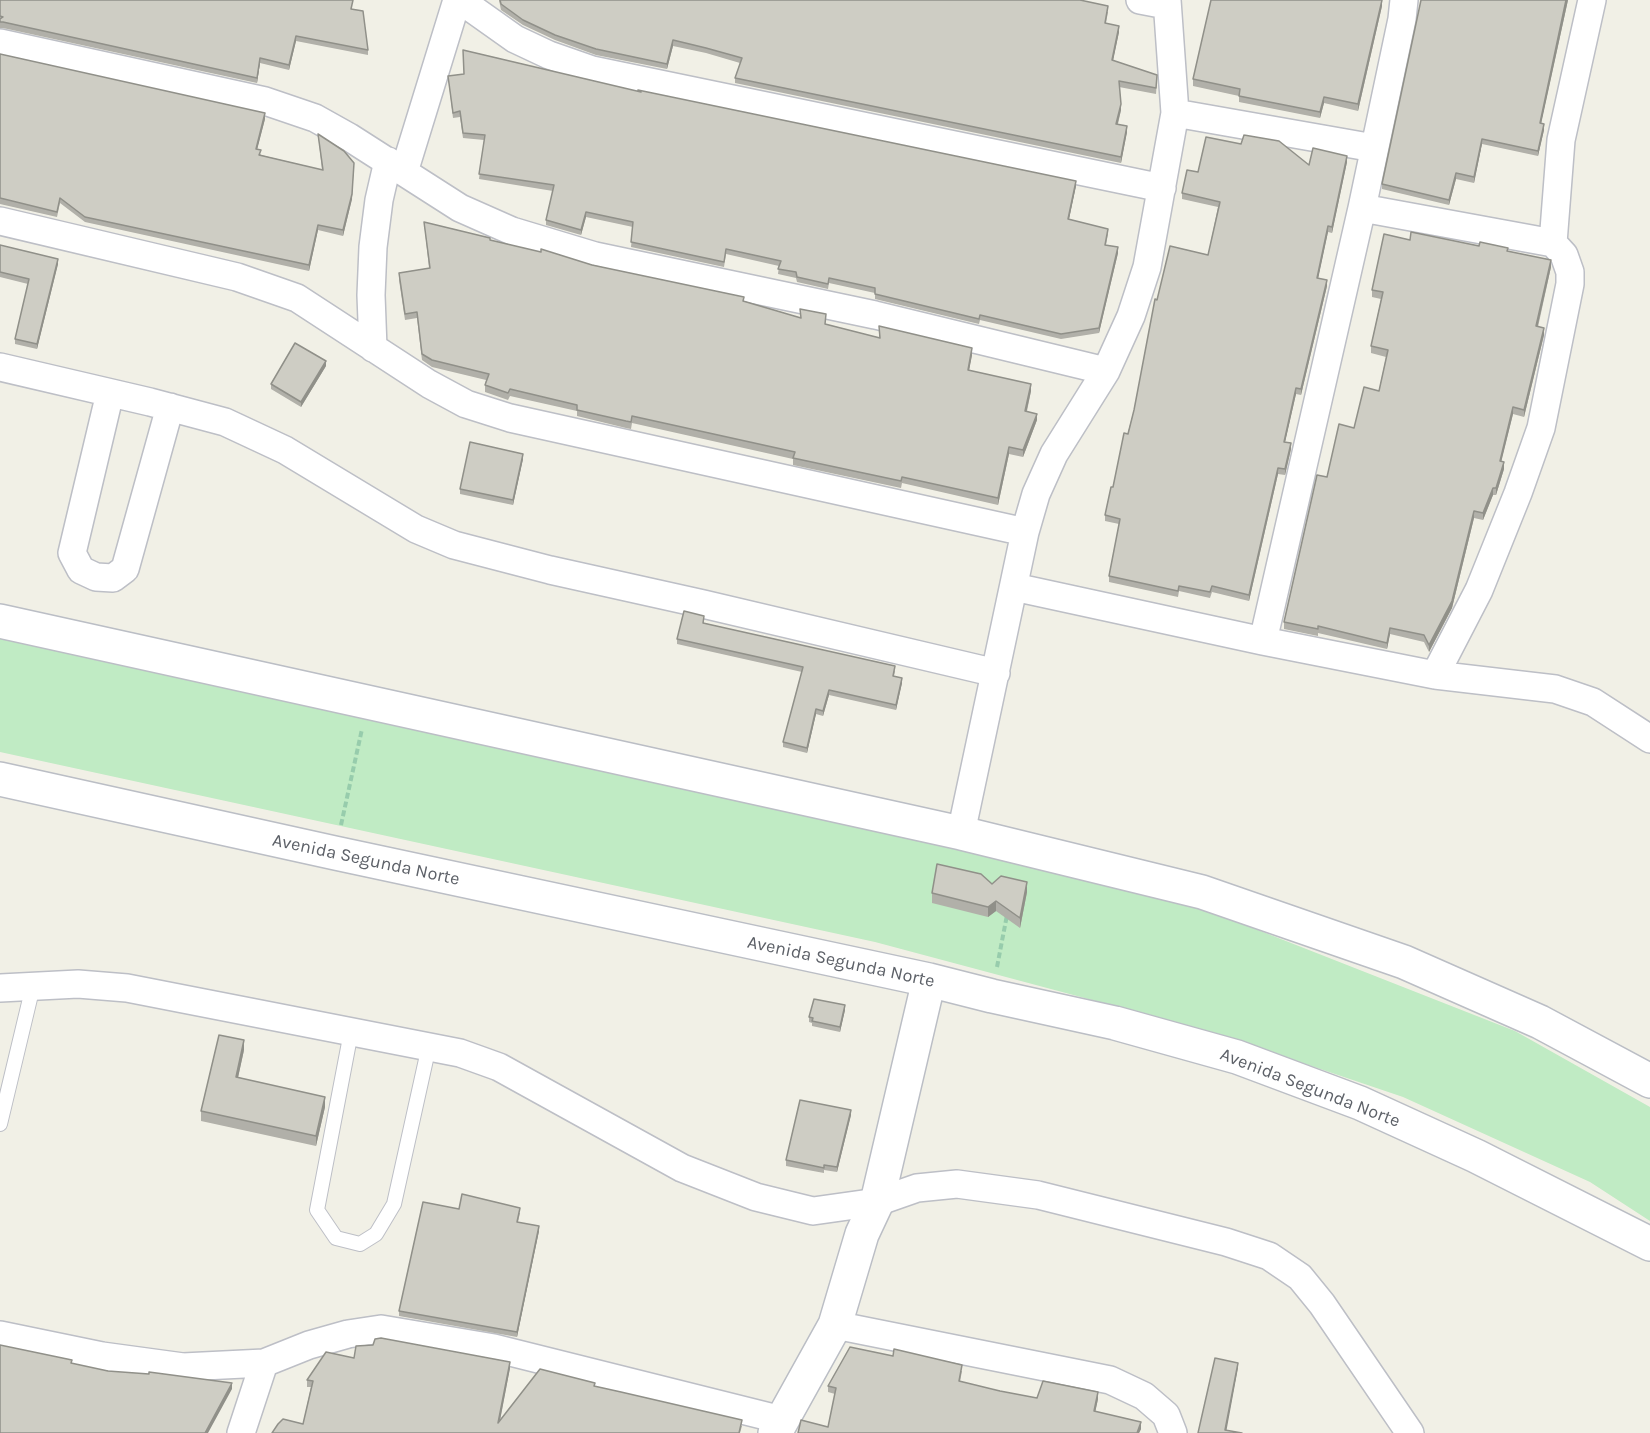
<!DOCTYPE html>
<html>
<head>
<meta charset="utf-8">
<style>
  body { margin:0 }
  canvas { display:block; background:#f1f0e6 }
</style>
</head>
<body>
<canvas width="1650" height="1433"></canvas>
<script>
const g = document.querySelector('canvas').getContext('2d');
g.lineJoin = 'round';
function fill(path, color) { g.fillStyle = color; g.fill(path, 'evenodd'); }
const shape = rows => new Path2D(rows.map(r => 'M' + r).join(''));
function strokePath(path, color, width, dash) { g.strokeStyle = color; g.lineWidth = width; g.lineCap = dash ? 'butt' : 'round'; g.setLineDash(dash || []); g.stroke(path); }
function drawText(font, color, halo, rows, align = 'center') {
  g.font = font + ' Karla,sans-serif'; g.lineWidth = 4.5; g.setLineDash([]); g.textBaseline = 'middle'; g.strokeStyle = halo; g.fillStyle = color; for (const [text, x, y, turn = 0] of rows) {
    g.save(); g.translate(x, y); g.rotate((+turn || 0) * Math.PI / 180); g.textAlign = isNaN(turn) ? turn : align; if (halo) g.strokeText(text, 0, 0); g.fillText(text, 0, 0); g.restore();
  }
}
const green = shape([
  [0,636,1174,897,1515,1031,1650,1107,1650,1221,1590,1182,1403,1097,1208,1031,875,942,0,752]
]);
const path = shape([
  [341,825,362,729],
  [997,967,1007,915]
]);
const lane = shape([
  [351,1032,317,1210,336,1238,360,1244,376,1234,394,1204,429,1046],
  [0,1124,33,986]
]);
const street = shape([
  [460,0,515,39,549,55,592,70,1162,188],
  [1140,0,1166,5],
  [0,43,265,101,315,118,349,137,460,208,512,231,595,256,875,315,1106,371],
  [1175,113,1374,148],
  [404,172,457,0],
  [1362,208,1553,243,1564,255,1570,272,1570,284,1541,428,1518,493,1479,590,1435,675],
  [0,221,237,277,297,298,429,384,466,404,510,418,1025,532],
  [1553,243,1561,140,1592,0],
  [373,348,371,295,373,247,379,200,388,161],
  [0,367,150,402,225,422,285,450,416,529,454,545,550,570,703,604,996,673],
  [110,393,72,553,81,570,96,577,113,578,125,569,170,407],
  [1014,587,1263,641,1435,675,1555,689,1593,702,1650,739],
  [1263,641,1362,208,1402,19,1404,0],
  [961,833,1025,532,1036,494,1054,454,1106,371,1131,316,1147,267,1175,113,1167,0],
  [0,988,78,984,127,988,460,1053,499,1067,682,1168,756,1197,813,1211,877,1202,917,1188,957,1184,1038,1195,1226,1242,1269,1256,1300,1277,1322,1304,1410,1433],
  [835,1325,1110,1380,1144,1396,1166,1415,1173,1433],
  [0,1335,102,1356,183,1367,264,1363,309,1345,348,1334,381,1329,494,1348,782,1420],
  [241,1433,264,1363]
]);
const secondary = shape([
  [0,621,961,833,1202,892,1404,962,1540,1022,1650,1081],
  [0,779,335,853,929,980,992,996,1115,1023,1237,1057,1360,1103,1476,1156,1650,1244],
  [775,1433,835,1325,862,1234,877,1202,929,980]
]);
const wall = shape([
  [0,0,352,9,368,50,368,55,296,41,289,70,260,63,257,83,3,28,0,28],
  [499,0,1080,0,1108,12,1106,23,1119,32,1113,60,1157,81,1156,94,1119,87,1121,110,1118,124,1127,132,1121,163,735,83,735,78,740,63,706,53,673,46,667,69,596,55,555,40,523,25,501,10],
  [1421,0,1568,0,1541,123,1544,130,1538,156,1482,144,1474,183,1456,179,1449,205,1382,189,1382,184],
  [1382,6,1358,111,1324,103,1320,118,1239,102,1239,96,1193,86,1193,79],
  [0,54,265,119,257,149,261,155,322,170,318,134,352,199,343,236,318,230,309,271,85,222,60,203,57,217,0,204],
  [448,76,638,91,638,90,1076,186,1069,219,1108,234,1106,245,1118,253,1099,333,1061,339,980,320,979,324,875,299,875,293,829,283,828,289,797,282,796,278,778,274,779,266,726,254,724,267,631,247,633,227,586,217,581,235,546,225,546,220,553,191,479,179,484,140,463,138,460,117,453,118],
  [1347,162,1332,233,1328,232,1318,278,1327,286,1301,395,1296,394,1285,442,1291,449,1285,475,1278,474,1249,601,1212,592,1210,598,1179,591,1178,597,1109,582,1109,576,1119,524,1105,521,1105,515,1134,410,1157,300,1208,255,1218,207,1182,199,1182,193,1198,172],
  [424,222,490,240,744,301,801,318,800,309,825,324,879,338,879,326,972,355,969,370,1031,391,1027,411,1037,420,1023,457,1009,454,998,505,902,483,901,488,793,465,793,459,632,423,631,429,626,428,577,416,577,411,510,396,508,400,485,392,485,385,486,380,432,367,422,360,417,318,405,320,399,280,399,273,429,268],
  [1410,240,1508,252,1551,267,1538,327,1544,335,1524,417,1513,414,1501,461,1504,469,1496,495,1493,495,1483,520,1474,518,1452,608,1429,652,1424,642,1390,634,1387,649,1318,633,1318,636,1284,629,1284,622,1327,477,1354,428,1379,391,1386,357,1371,353,1371,346,1381,299,1372,297,1372,290],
  [0,245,58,264,37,349,15,344,15,339,28,284,0,277],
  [326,366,301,407,271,389,271,384],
  [523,459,513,505,460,494,460,489],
  [704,621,704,623,895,671,894,676,902,683,896,710,829,695,823,716,816,714,807,753,783,747,783,742,802,672,677,644,677,639],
  [992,884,1027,892,1020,928,996,911,988,917,932,903,932,893],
  [845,1010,840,1032,812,1026,812,1023,809,1022,809,1017],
  [244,1050,238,1077,325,1107,316,1146,201,1121,201,1111],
  [851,1115,837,1172,824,1170,824,1173,786,1166,786,1160],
  [459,1209,520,1213,518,1222,539,1231,517,1337,399,1316,399,1311],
  [354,1358,510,1368,500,1421,595,1386,742,1426,740,1433,272,1433,303,1424,311,1387,307,1387,307,1380],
  [962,1371,960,1382,1000,1391,1037,1398,1098,1399,1095,1412,1141,1429,1139,1433,798,1433,828,1427,835,1394,828,1392,828,1386]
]);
const shadedWall = shape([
  [1382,0,1382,6,1358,111,1358,104],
  [1566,0,1568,0,1540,129,1540,123],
  [1119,26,1119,32,1112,66,1112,60],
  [296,36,296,41,289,70,289,65],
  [673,40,673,46,667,69,667,64],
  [260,58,260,63,257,83,257,78],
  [1324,97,1324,103,1320,118,1320,112],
  [1121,104,1121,110,1116,130,1116,124],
  [265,113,265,119,256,154,256,149],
  [1544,124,1544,130,1538,156,1538,151],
  [1127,126,1127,132,1121,163,1121,157],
  [1482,139,1482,144,1474,183,1474,177],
  [1347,156,1347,162,1332,233,1332,227],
  [354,163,352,199,343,236,343,230],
  [1456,173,1456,179,1449,205,1449,200],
  [1076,181,1076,186,1068,224,1068,219],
  [586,212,586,217,581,235,581,230],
  [318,225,318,230,309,271,309,265],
  [1328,226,1328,232,1317,284,1317,278],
  [1118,247,1118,253,1099,333,1099,328],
  [58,259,58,264,37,349,37,344],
  [1551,260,1551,267,1536,333,1536,326],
  [1327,280,1327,286,1301,395,1301,389],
  [1544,328,1544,335,1524,417,1524,410],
  [972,348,972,355,968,376,968,370],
  [326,361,326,366,301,407,301,402],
  [1031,384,1031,391,1025,418,1025,411],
  [1296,388,1296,394,1284,447,1284,442],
  [1513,407,1513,414,1500,467,1500,461],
  [1037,414,1037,420,1023,457,1023,450],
  [1291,443,1291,449,1285,475,1285,469],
  [1009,447,1009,454,998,505,998,498],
  [523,454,523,459,513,505,513,500],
  [1504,462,1504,469,1496,495,1496,488],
  [1278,468,1278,474,1249,601,1249,595],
  [1493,488,1493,495,1483,520,1483,513],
  [1474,511,1474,518,1452,608,1429,652,1429,645],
  [1390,628,1390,634,1387,649,1387,643],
  [902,678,902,683,896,710,896,705],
  [829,690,829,695,823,716,823,711],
  [816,709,816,714,807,753,807,748],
  [1027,882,1027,892,1020,928,1020,918],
  [996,901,996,911,988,917,988,907],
  [845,1005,845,1010,840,1032,840,1027],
  [244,1040,244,1050,236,1087,236,1077],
  [325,1097,325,1107,316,1146,316,1136],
  [851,1110,851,1115,837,1172,837,1167],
  [539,1226,539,1231,517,1337,517,1332],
  [510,1362,510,1368,498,1430,498,1423],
  [1238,1363,1238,1368,1226,1433,1225,1430],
  [232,1383,232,1389,208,1433,205,1433],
  [1098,1392,1098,1399,1094,1418,1094,1411],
  [1141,1422,1141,1429,1139,1433,1137,1433]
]);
const building = shape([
  [0,0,353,0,351,9,363,11,368,50,296,36,289,65,260,58,257,78,3,22,0,22,0,19,3,17,0,16,0,0],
  [500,0,1080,0,1108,6,1105,23,1119,26,1112,60,1157,75,1156,88,1119,81,1121,104,1116,124,1127,126,1121,157,735,78,742,58,706,48,673,40,667,64,596,49,555,35,523,20,501,4,500,0],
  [1211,0,1382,0,1358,104,1324,97,1320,112,1239,96,1240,89,1193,79,1211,0],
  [1421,0,1566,0,1540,123,1544,124,1538,151,1482,139,1474,177,1456,173,1449,200,1382,184,1421,0],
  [463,50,641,92,638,90,1076,181,1068,219,1108,229,1105,245,1118,247,1099,328,1061,334,980,315,979,319,875,294,875,288,829,278,828,284,797,277,796,272,778,269,781,261,726,249,724,262,631,242,633,222,586,212,581,230,546,220,554,185,479,174,485,135,463,133,460,111,453,113,448,76,464,74,463,50],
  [0,54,265,113,256,149,261,150,259,155,323,170,318,134,344,151,354,163,352,194,343,230,318,225,309,265,85,217,60,198,57,212,0,198,0,54],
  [1244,135,1279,141,1309,165,1313,148,1347,156,1332,227,1328,226,1317,278,1327,280,1301,389,1296,388,1284,442,1291,443,1285,469,1278,468,1249,595,1212,586,1210,592,1179,586,1178,591,1109,576,1120,519,1105,515,1111,487,1113,487,1124,433,1128,434,1134,410,1155,299,1157,300,1170,246,1208,255,1220,202,1182,193,1187,170,1198,172,1206,137,1241,144,1244,135],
  [424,222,490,238,490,240,541,252,541,249,592,265,744,297,743,301,801,318,800,309,826,314,825,324,880,338,879,326,972,348,968,370,1031,384,1025,411,1037,414,1023,450,1009,447,998,498,902,477,901,481,793,458,795,452,632,416,631,422,626,421,577,410,577,405,510,389,508,393,485,385,489,374,432,360,422,354,417,312,405,314,399,273,430,268,424,222],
  [1411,232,1479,246,1480,242,1508,248,1507,251,1551,260,1536,326,1544,328,1524,410,1513,407,1500,461,1504,462,1496,488,1493,488,1483,513,1474,511,1452,601,1429,645,1424,635,1390,628,1387,643,1318,626,1318,629,1284,622,1317,475,1327,477,1339,424,1354,428,1364,387,1379,391,1388,350,1371,346,1383,292,1372,290,1384,234,1410,240,1411,232],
  [0,245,58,259,37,344,15,339,29,279,0,272,0,245],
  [295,343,326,361,301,402,271,384,295,343],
  [470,442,523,454,513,500,460,489,470,442],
  [684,611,704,616,703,623,895,666,893,676,902,678,896,705,829,690,823,711,816,709,807,748,783,742,803,667,677,639,684,611],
  [937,864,981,874,992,884,1001,876,1027,882,1020,918,996,901,988,907,932,893,937,864],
  [814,999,845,1005,840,1027,812,1021,813,1018,809,1017,814,999],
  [219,1035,244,1040,236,1077,325,1097,316,1136,201,1111,219,1035],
  [800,1100,851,1110,837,1167,824,1165,824,1168,786,1160,800,1100],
  [462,1194,520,1208,517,1222,539,1226,517,1332,399,1311,423,1202,459,1209,462,1194],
  [381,1338,510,1362,498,1423,540,1369,595,1383,594,1386,621,1392,742,1420,739,1433,272,1433,278,1424,283,1419,303,1424,313,1381,307,1380,326,1352,354,1358,356,1346,373,1345,375,1339,381,1338],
  [0,1345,72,1360,71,1363,108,1371,149,1374,149,1372,232,1383,205,1433,0,1433,0,1345],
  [850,1347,893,1356,894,1349,962,1365,959,1381,1000,1391,1037,1398,1043,1381,1098,1392,1094,1411,1141,1422,1137,1433,798,1433,801,1420,828,1427,836,1388,828,1386,850,1347],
  [1215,1358,1238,1363,1225,1430,1242,1433,1198,1433,1215,1358]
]);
const streetNames = [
  ["Avenida Segunda Norte",366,860,12],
  ["Avenida Segunda Norte",841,962,12],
  ["Avenida Segunda Norte",1310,1088,21]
];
fill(green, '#c0ebc4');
strokePath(lane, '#bdbfc6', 16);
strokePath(street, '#bdbfc6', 30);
strokePath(secondary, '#bbbec5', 36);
strokePath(path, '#97ccac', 4, [6, 3]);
strokePath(lane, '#fff', 14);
strokePath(street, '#fff', 27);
strokePath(secondary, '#fff', 33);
fill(wall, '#b1b0a9');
fill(shadedWall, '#909089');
fill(building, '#cecdc4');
strokePath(building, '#909089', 1.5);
drawText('18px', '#5d6168', '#fff', streetNames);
</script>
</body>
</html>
